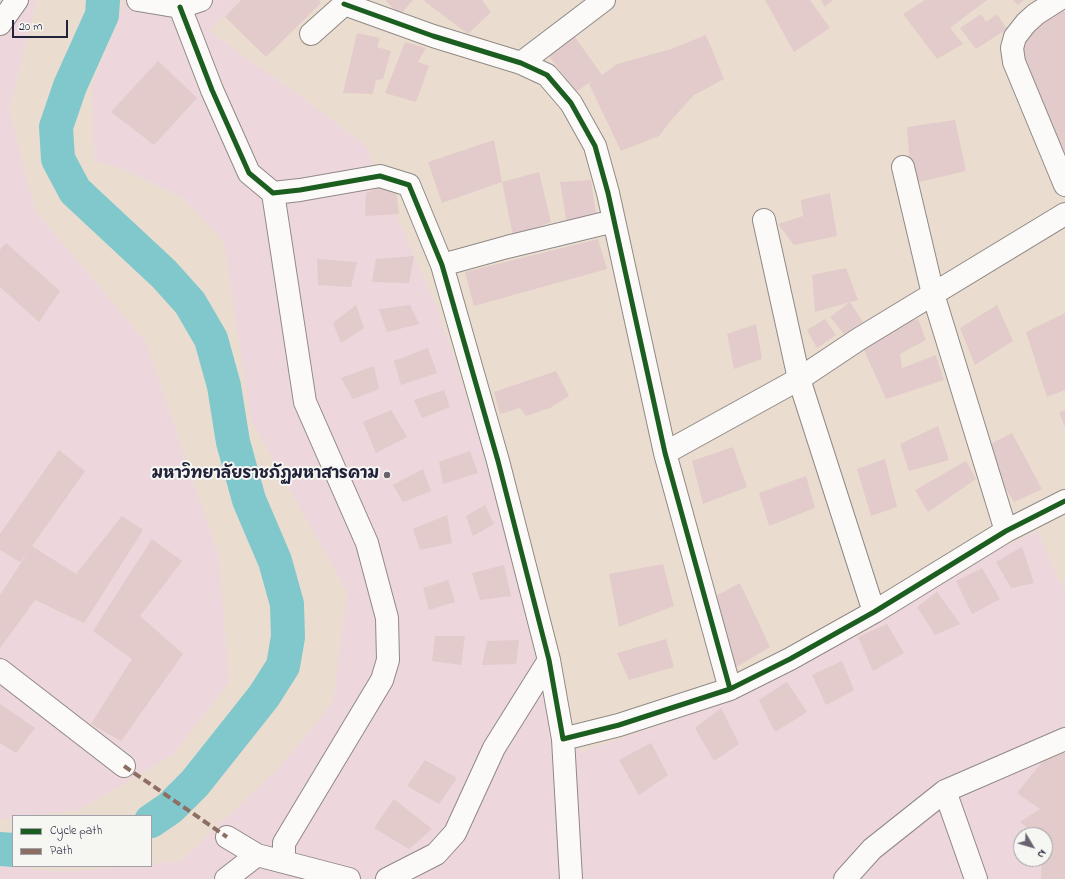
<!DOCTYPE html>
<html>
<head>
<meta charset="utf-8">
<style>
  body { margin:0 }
  #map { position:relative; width:1065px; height:879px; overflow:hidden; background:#eaddd0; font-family:"Indie Flower",sans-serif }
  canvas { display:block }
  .legend { position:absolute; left:12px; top:815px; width:140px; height:52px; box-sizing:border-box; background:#f6f6f2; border:1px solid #a1a1a9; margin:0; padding:5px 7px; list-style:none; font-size:12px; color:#22223b }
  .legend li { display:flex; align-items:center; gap:8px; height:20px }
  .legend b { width:20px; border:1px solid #a1a1a9 }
  .north { position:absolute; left:1013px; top:827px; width:40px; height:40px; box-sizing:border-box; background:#f6f6f2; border:1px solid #a1a1a9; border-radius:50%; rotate:128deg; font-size:11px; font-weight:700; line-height:16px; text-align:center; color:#22223b }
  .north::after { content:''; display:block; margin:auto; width:14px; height:18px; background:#68636f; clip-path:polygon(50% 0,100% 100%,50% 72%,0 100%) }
  .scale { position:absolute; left:12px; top:20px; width:56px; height:18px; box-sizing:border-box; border:2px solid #22223b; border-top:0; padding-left:5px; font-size:12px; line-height:14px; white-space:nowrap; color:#22223b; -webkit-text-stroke:3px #f6f6f2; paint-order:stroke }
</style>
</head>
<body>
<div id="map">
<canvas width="1065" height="879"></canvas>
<ul class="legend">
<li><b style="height:5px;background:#1b5e20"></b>Cycle path</li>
<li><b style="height:5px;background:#8d6e63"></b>Path</li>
</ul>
<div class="north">N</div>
<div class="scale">20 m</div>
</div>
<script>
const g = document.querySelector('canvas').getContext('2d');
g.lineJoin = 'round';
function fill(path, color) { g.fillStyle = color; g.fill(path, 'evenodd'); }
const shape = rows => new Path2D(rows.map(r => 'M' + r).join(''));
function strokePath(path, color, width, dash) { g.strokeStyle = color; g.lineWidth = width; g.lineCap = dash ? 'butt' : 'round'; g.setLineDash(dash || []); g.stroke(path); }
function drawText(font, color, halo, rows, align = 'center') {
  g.font = font + ' "Indie Flower","Playpen Sans Thai",sans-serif'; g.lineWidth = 4; g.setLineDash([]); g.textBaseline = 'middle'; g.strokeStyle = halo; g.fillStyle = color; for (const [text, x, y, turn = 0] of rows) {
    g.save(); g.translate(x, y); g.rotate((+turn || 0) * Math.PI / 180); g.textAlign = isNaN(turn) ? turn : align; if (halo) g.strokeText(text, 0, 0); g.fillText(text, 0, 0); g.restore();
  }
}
const built = shape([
  [0,0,37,0,9,110,35,210,146,342,219,557,229,682,174,754,79,810,27,816,13,816,13,818,0,819],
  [126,0,241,0,209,31,303,98,366,146,439,312,580,752,708,709,947,573,1038,531,1058,579,1065,589,1065,879,0,879,0,865,61,872,128,866,151,866,151,864,180,861,279,768,333,702,347,592,251,420,224,242,183,198,126,170,94,161,92,85],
  [1021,835,1045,835,1045,859,1021,859]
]);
const river = shape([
  [103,0,102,15,70,86,56,127,58,159,75,191,164,274,190,303,211,339,224,386,233,442,249,500,275,561,287,604,288,637,283,666,264,696,195,783,170,808,151,821],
  [0,849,13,850]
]);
const building = shape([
  [241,0,319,0,321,3,266,57,225,17],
  [385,0,413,0,400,15],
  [426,0,482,0,491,12,468,34,424,1],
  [765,0,810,0,830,28,794,52],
  [821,0,833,0,825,7],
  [925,0,987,0,950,28,963,44,937,59,903,14],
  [1013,0,1024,0,1018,5],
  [1062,8,1065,13,1065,169,1014,48],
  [981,14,986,22,997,14,1007,29,976,49,960,28],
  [357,33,380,38,377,47,391,51,383,79,376,80,373,94,343,93],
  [572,33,602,75,617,64,671,49,706,35,724,79,694,95,673,118,659,136,621,151,589,84,596,78,576,92,546,52],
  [405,42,426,48,418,62,429,66,416,102,385,93],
  [158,61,197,98,154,145,111,112],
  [955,120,966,171,911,184,907,127],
  [494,140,502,182,442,203,428,162],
  [539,172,551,222,513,236,502,182],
  [591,180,597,220,567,225,560,182],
  [395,181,399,214,365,216,366,193],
  [830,193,837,236,794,245,778,224,803,216,801,200],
  [598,239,607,269,474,306,465,272],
  [6,243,60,291,39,322,0,287,0,250],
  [414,256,409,283,372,282,376,259],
  [317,259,357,262,351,287,318,285],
  [846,268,858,300,815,312,812,275],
  [850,302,863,322,844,334,830,317],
  [356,305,364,328,341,343,333,323],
  [410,305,419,324,387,332,379,309],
  [997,305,1013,341,975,365,960,328],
  [1065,313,1065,390,1047,397,1026,332],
  [825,319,836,335,817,348,807,330],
  [918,319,926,340,900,354,902,368,936,355,944,380,886,399,859,339],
  [756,324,762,359,734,369,727,334],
  [428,348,437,373,401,385,394,361],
  [374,366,379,389,353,399,341,378],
  [556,371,569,396,550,408,526,416,520,408,500,414,494,392],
  [444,390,450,407,422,418,414,400],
  [391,410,407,437,376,453,363,422],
  [1065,410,1065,427,1059,413],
  [938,426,949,460,909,471,900,444],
  [1012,433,1042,489,1014,502,981,449],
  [733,447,747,487,703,504,692,461],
  [59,450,85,471,32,546,76,574,122,516,143,530,84,623,35,600,0,648,0,595,28,552,20,562,0,550,0,534],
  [470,451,478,473,443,484,439,462],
  [885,459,897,507,871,516,857,469],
  [966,461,976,479,928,512,915,490],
  [423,469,431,491,403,502,393,485],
  [806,476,815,508,769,526,759,493],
  [485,505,494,524,473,536,466,516],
  [447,515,452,543,420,550,413,529],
  [152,539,182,561,140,616,183,654,121,741,91,724,132,659,93,631],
  [1022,547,1034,583,1011,588,996,562],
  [663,564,674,606,619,627,609,574],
  [504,565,511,596,480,600,472,573],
  [982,568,1000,599,972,614,956,581],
  [448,580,455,602,429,610,423,588],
  [740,583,770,647,733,669,706,601],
  [937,592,960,624,935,635,917,607],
  [887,624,904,653,873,671,858,637],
  [435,636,465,636,461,665,432,661],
  [666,639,674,667,629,680,617,653],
  [519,640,516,664,482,665,487,641],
  [842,661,854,690,826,705,812,675],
  [787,682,807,712,775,732,759,700],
  [0,704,35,728,16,753,0,743],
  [721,708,739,744,714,761,695,728],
  [1060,740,1065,744,1065,879,1041,879,1042,859,1045,859,1045,835,1037,835,1020,822,1040,809,1017,793],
  [651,743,668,775,639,795,619,760],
  [425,760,457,778,439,804,407,786],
  [394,799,432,829,409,849,374,828]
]);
const minor = shape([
  [138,0,180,7,201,0],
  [1058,0,1036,14,1026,23,1015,37,1012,48,1014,62,1065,185],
  [344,4,433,36,521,63,547,75,571,103,595,146,608,193,665,453,730,689],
  [180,7,212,90,249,173,273,193,300,190,380,176,409,185,442,265,498,461,549,660,563,739,619,725,730,689,790,659,874,612,1006,531,1065,501],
  [0,24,17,0],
  [311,34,349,0],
  [521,63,604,0],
  [903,167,933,294,1006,531],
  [273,193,305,402,367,543,387,618,388,660,382,680,284,843,284,861],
  [764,220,799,379,874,612],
  [442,265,507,247,614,221],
  [665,453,799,379,859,339,1065,214],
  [0,670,124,766],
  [563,739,571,879],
  [945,791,976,879],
  [227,837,257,855,349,879],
  [226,879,257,855],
  [387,879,436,854,455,833,494,748,549,660],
  [845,879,872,849,945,791,1065,739]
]);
const quiet = shape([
  [124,766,227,837]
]);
const cycleway = shape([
  [344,4,433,36,521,63,547,75,571,103,595,146,608,193,665,453,730,689],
  [180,7,212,90,249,173,273,193,300,190,380,176,409,185,442,265,498,461,549,660,563,739,619,725,730,689,790,659,874,612,1006,531,1065,501]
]);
const markers = [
  [387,475,4,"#68636f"]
];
const poiNames = [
  ["มหาวิทยาลัยราชภัฏมหาสารคาม",379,475]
];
fill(built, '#edd6dc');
strokePath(river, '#80c8cc', 34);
fill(building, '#e2cbca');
strokePath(minor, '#8f8986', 24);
strokePath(minor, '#fcfaf8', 22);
strokePath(quiet, '#8d6e63', 4, [8, 4]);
strokePath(cycleway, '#1b5e20', 5);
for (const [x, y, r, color] of markers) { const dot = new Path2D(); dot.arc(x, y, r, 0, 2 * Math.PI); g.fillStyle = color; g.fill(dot); strokePath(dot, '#f6f6f2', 1.5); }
drawText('bold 16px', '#22223b', '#f6f6f2', poiNames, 'right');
</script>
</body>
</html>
